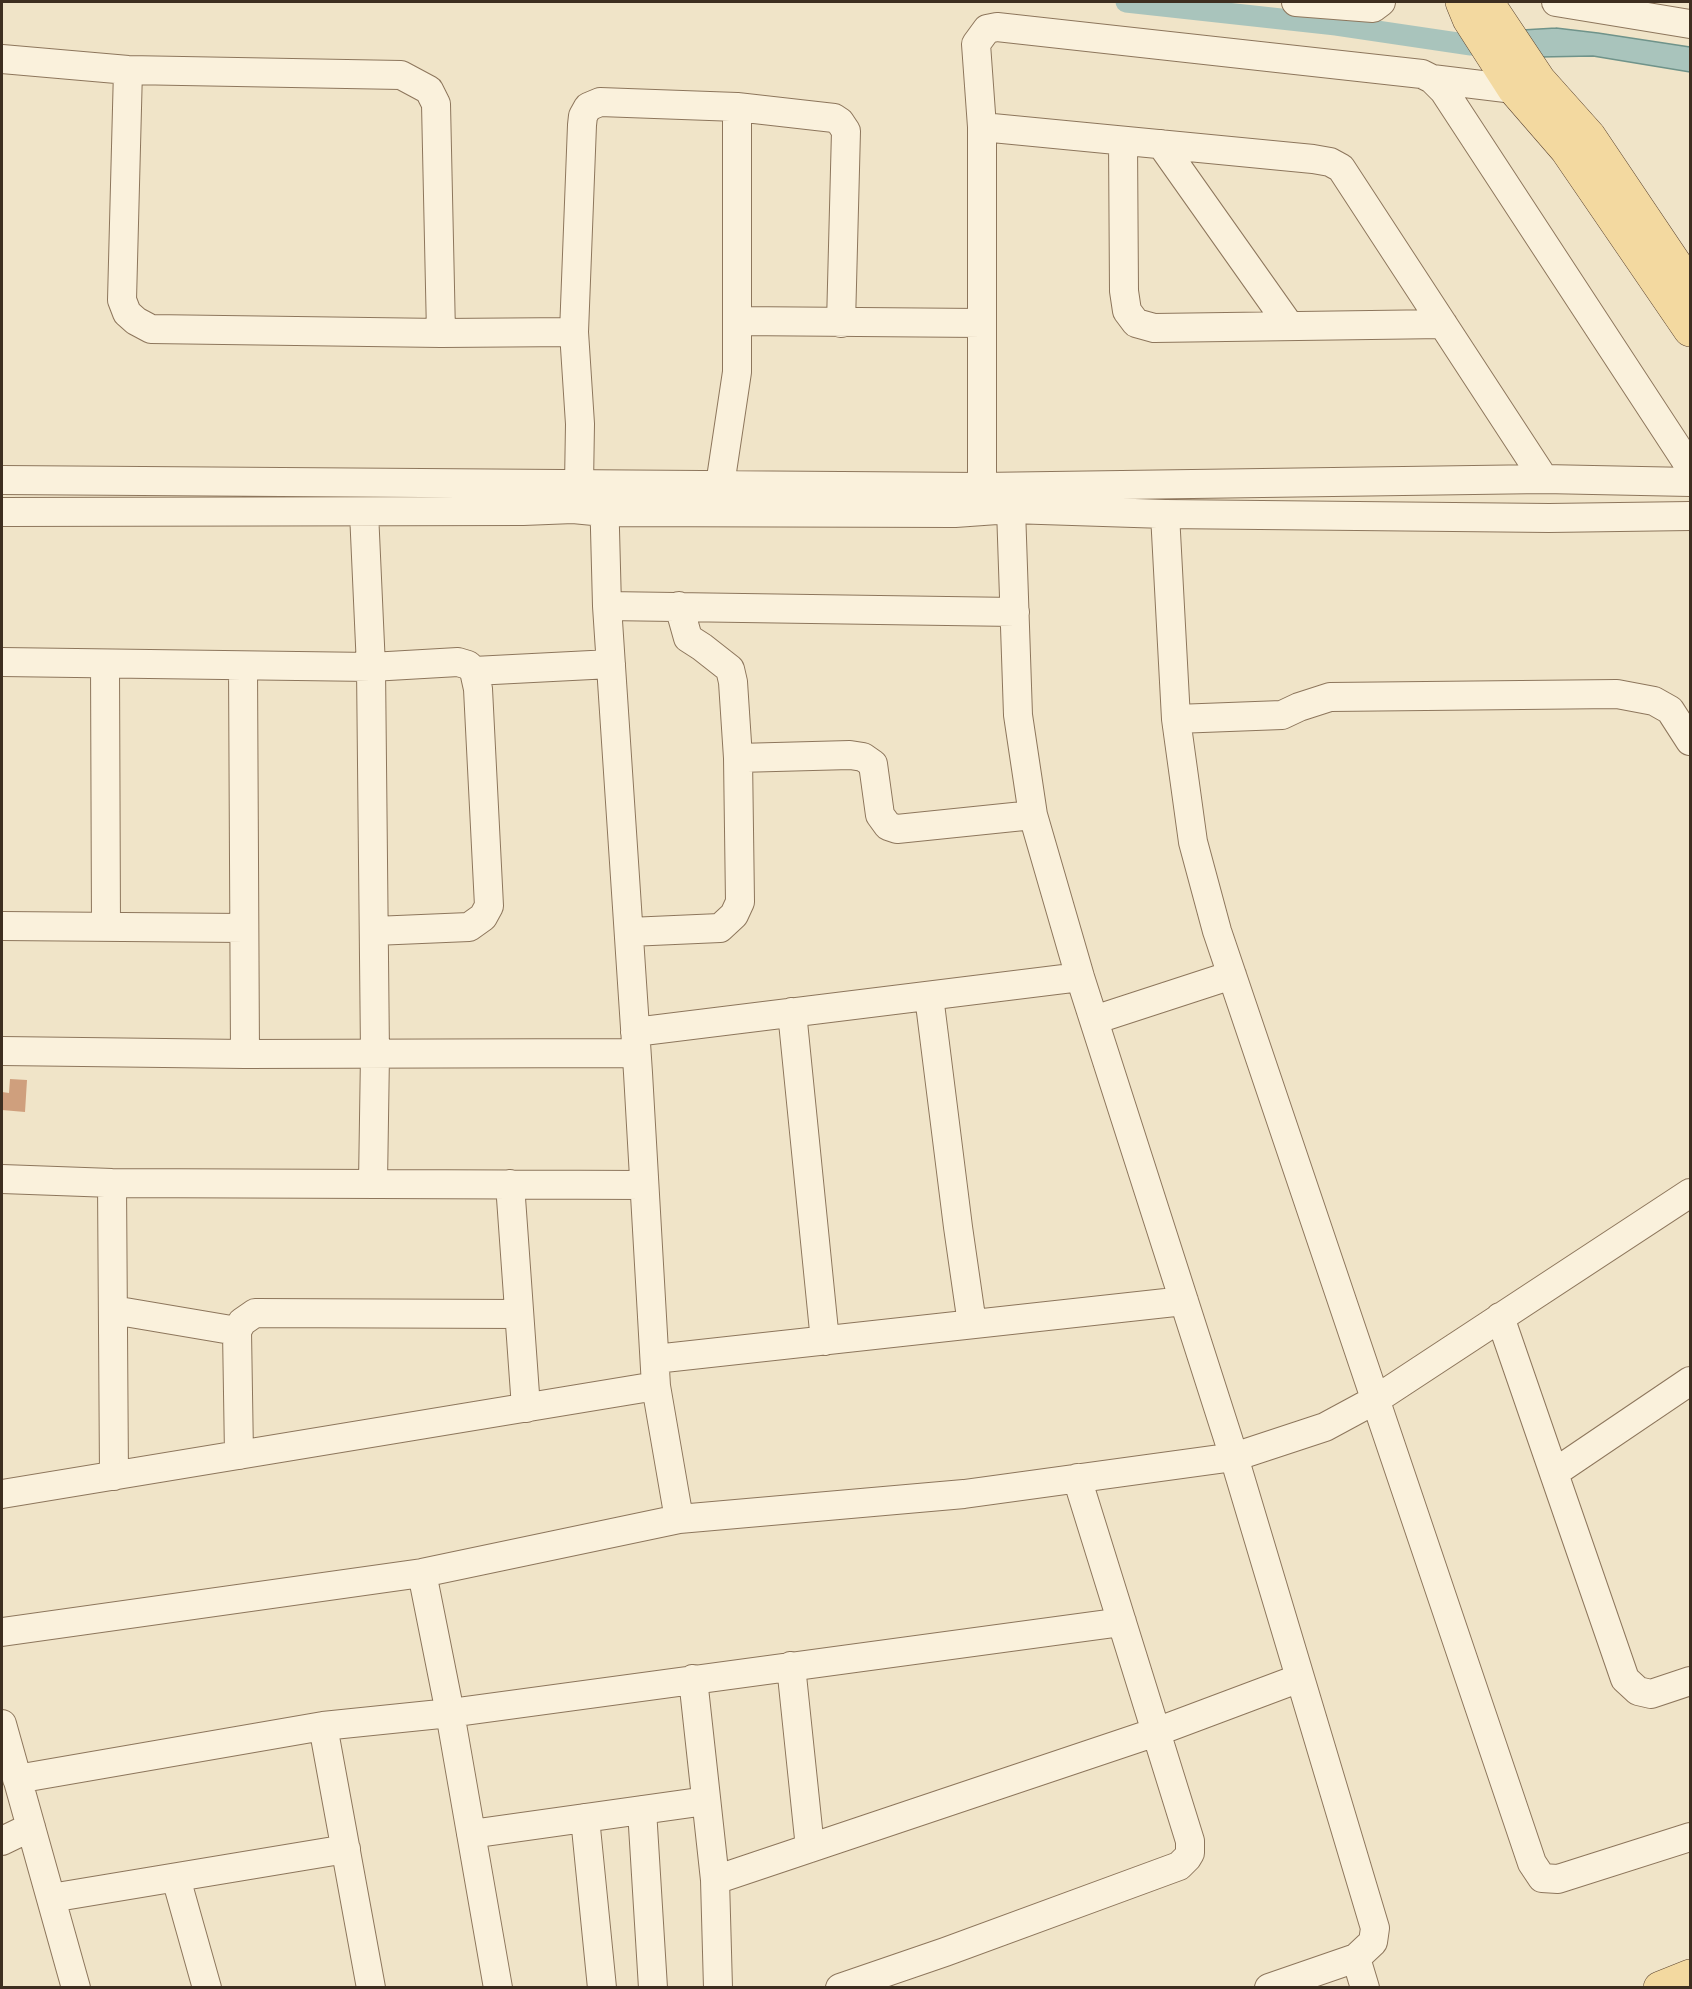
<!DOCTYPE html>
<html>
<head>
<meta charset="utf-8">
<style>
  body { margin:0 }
  #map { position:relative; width:1692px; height:1989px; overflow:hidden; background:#f0e4c8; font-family:"Times New Roman",serif }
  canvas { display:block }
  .frame { position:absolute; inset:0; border:3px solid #3d2e20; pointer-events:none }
</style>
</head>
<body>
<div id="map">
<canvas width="1692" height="1989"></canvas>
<div class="frame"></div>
</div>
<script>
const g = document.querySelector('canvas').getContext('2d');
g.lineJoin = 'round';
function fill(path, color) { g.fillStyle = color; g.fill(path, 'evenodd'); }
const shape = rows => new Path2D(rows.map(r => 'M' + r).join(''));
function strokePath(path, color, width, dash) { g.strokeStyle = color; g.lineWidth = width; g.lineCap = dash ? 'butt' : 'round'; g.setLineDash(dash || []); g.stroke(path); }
const water = shape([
  [1556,28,1598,33,1690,47,1690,72,1593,56,1540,57,1522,30,1556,28]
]);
const canal = shape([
  [1126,2,1336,25,1471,45,1493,45]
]);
const building = shape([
  [10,1079,27,1080,25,1112,2,1110,2,1092,9,1093]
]);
const minor = shape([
  [1296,2,1373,8,1381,2],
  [1556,2,1690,24],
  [2,59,128,70,401,75,429,90,436,104,441,333],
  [128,70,122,300,127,313,136,321,151,329,441,333,574,332],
  [1432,79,1514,89,1530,83],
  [982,127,1313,159,1330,162,1341,168,1544,479],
  [1123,141,1124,291,1127,311,1136,323,1154,328,1443,324],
  [1161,144,1289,325],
  [737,321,981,323],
  [2,480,981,487,1544,479,1690,482],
  [579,484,580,424,574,332,582,125,583,116,588,107,600,102,737,107,834,118,840,122,846,131,841,323],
  [720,485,737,372,737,107],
  [604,492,607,606,638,1073,656,1386,679,1519],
  [982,505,982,127,976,44,987,29,997,27,1422,74,1432,79,1444,91,1690,467],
  [1011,509,1018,715,1033,815,1080,977,1234,1457,1375,1928,1373,1942,1356,1958,1269,1988],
  [2,512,523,511,573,509,604,512,955,513,1011,509,1165,514,1549,518,1690,516],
  [364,512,371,667,375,1054,373,1183],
  [1165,514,1176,719,1193,842,1217,931,1532,1863,1542,1878,1558,1879,1690,1837],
  [607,606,1015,612],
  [679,606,688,638,702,647,730,669,733,682,738,758,850,755,863,757,873,764,880,815,888,826,897,829,1033,815],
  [2,662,371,667,458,662,468,665,474,671,478,689,489,906,483,917,469,927,374,931],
  [105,664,106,927],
  [243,666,245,1054],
  [474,671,611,664],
  [1176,719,1282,715,1299,707,1330,697,1617,694,1654,701,1670,710,1690,741],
  [2,926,244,928],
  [629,932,720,928,734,915,740,902,738,758],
  [929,996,958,1227,972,1324],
  [792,1012,825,1341],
  [1094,1020,1232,975],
  [635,1032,1080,977],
  [2,1051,245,1054,636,1053],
  [2,1179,112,1183,644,1185],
  [112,1183,114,1476],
  [510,1184,526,1408],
  [113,1310,237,1331],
  [1500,1317,1625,1679,1638,1691,1651,1694,1690,1681],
  [655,1359,1184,1301],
  [239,1455,237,1331,242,1322,255,1313,519,1314],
  [1554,1473,1690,1381],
  [2,1494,656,1386],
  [422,1573,450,1713,498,1988],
  [2,1632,422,1573,679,1519,964,1494,1234,1457,1325,1427,1375,1400,1690,1193],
  [791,1666,810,1848],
  [693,1679,715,1880,718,1988],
  [2,1724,76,1988],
  [323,1726,371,1988],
  [17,1779,323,1726,450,1713,1122,1622],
  [642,1810,653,1988],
  [585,1818,602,1988],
  [471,1834,706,1801],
  [2,1841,31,1827],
  [176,1878,207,1988],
  [715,1880,1156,1732,1300,1678],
  [51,1898,346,1849],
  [1356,1958,1365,1988],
  [840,1988,945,1952,1179,1866,1187,1858,1190,1853,1190,1841,1077,1478]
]);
const major = shape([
  [1462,2,1469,19,1514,89,1566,149,1690,330],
  [1487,2,1539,80,1589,136,1690,286],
  [1660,1988,1690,1976]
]);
fill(water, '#a9c4bc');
strokePath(water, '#6f938a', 1.5);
strokePath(canal, '#a9c4bc', 21);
fill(building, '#cf9f7d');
strokePath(minor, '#8d765c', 30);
strokePath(major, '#5b4430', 34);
strokePath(minor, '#faf1dc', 28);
strokePath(major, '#f3d9a0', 33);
</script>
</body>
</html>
